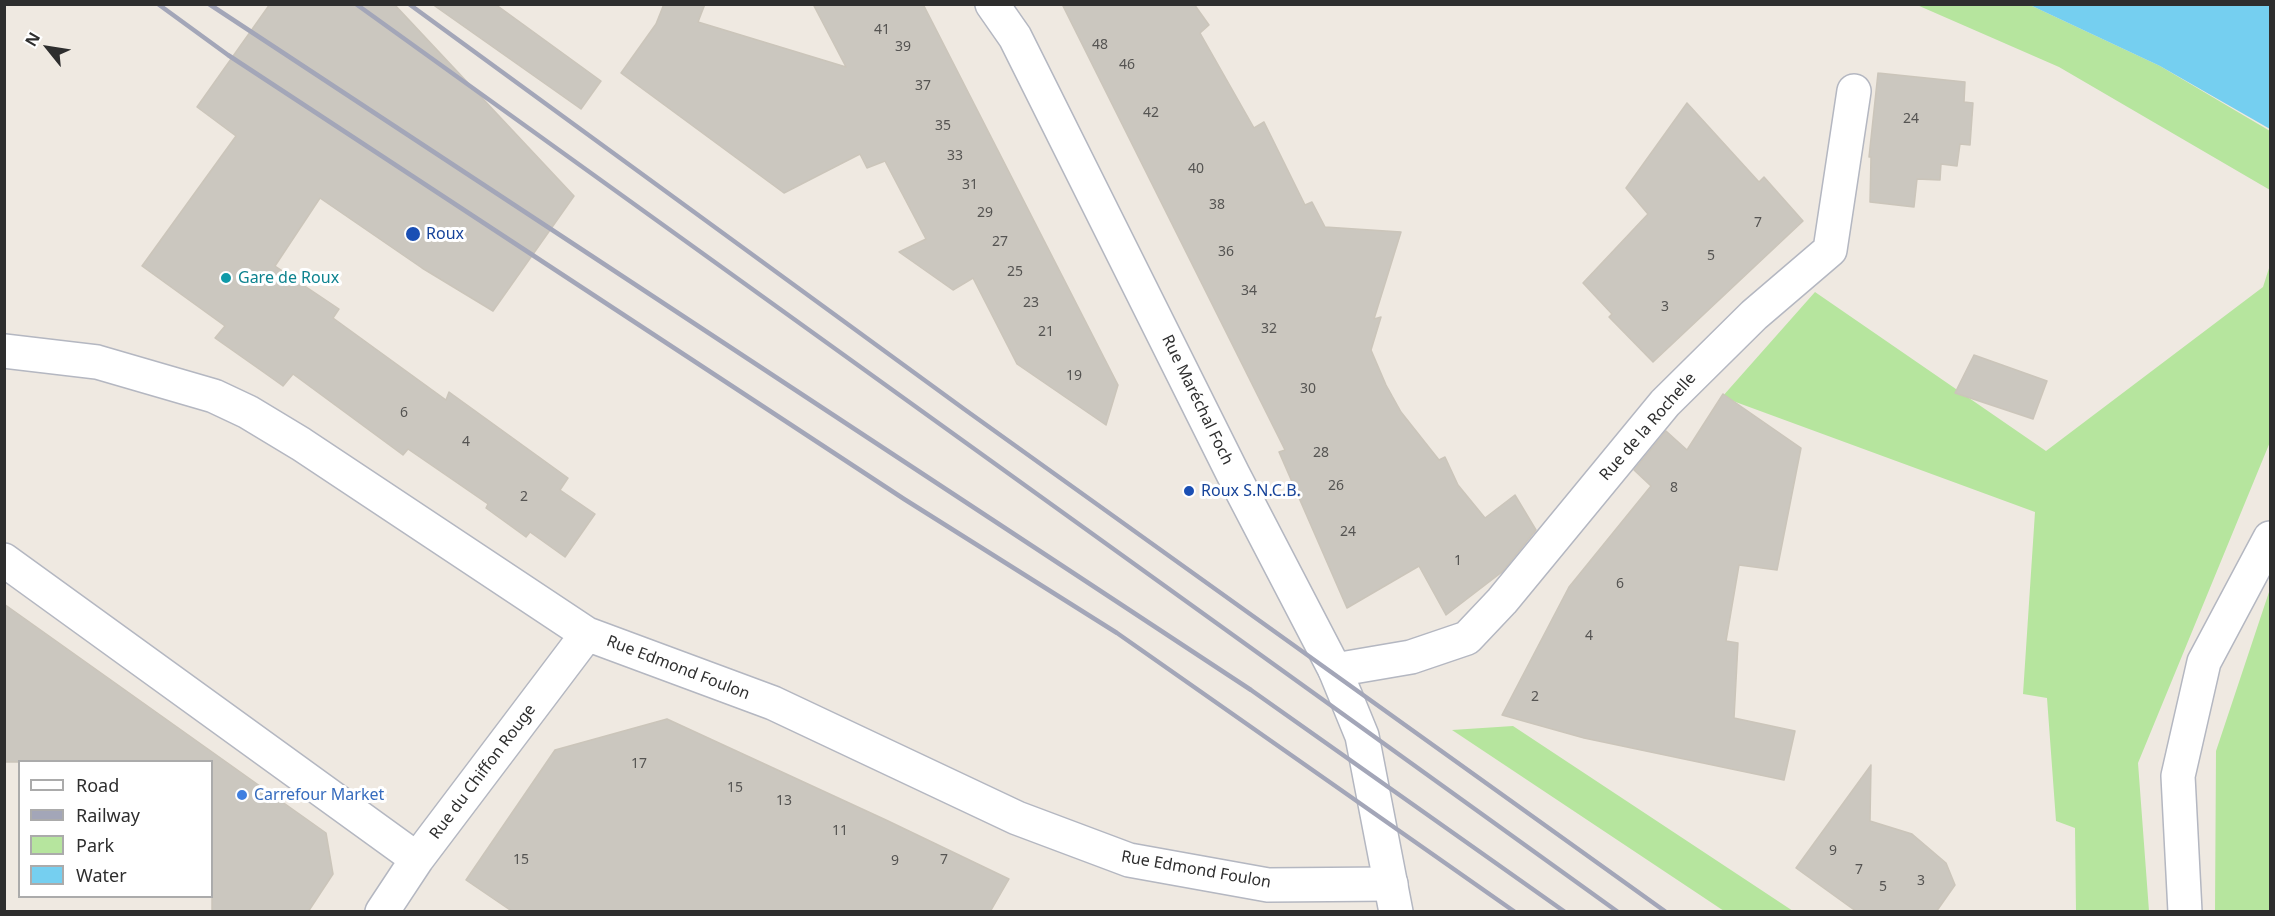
<!DOCTYPE html>
<html>
<head>
<meta charset="utf-8">
<style>
  body { margin:0 }
  #map { position:relative; width:2275px; height:916px; overflow:hidden; background:#efe9e1; font-family:"Noto Sans",sans-serif }
  canvas { display:block }
  .frame { position:absolute; inset:0; border:6px solid #2e2e2e; pointer-events:none }
  .legend { position:absolute; left:18px; top:760px; width:195px; height:138px; box-sizing:border-box; background:#fff; border:2px solid #ababab; margin:0; padding:8px 10px; list-style:none; font-size:18px; color:#2e2e2e }
  .legend li { display:flex; align-items:center; gap:12px; height:30px }
  .legend b { width:30px; border:2px solid #ababab }
  .north { position:absolute; left:18px; top:18px; width:60px; height:60px; -webkit-text-stroke:4px #fff; paint-order:stroke; rotate:300deg; font-size:16px; font-weight:700; line-height:24px; text-align:center; color:#2e2e2e }
  .north::after { content:''; display:block; margin:auto; width:21px; height:27px; background:#2e2e2e; clip-path:polygon(50% 0,100% 100%,50% 72%,0 100%) }
</style>
</head>
<body>
<div id="map">
<canvas width="2275" height="916"></canvas>
<div class="frame"></div>
<ul class="legend">
<li><b style="height:8px;background:#fff"></b>Road</li>
<li><b style="height:8px;background:#a3a6b8"></b>Railway</li>
<li><b style="height:16px;background:#b6e59e"></b>Park</li>
<li><b style="height:16px;background:#75cff0"></b>Water</li>
</ul>
<div class="north">N</div>
</div>
<script>
const g = document.querySelector('canvas').getContext('2d');
g.lineJoin = 'round';
function fill(path, color) { g.fillStyle = color; g.fill(path, 'evenodd'); }
const shape = rows => new Path2D(rows.map(r => 'M' + r).join(''));
function strokePath(path, color, width, dash) { g.strokeStyle = color; g.lineWidth = width; g.lineCap = dash ? 'butt' : 'round'; g.setLineDash(dash || []); g.stroke(path); }
function drawText(font, color, halo, rows, align = 'center') {
  g.font = font + ' "Noto Sans",sans-serif'; g.lineWidth = 6; g.setLineDash([]); g.textBaseline = 'middle'; g.strokeStyle = halo; g.fillStyle = color; for (const [text, x, y, turn = 0] of rows) {
    g.save(); g.translate(x, y); g.rotate((+turn || 0) * Math.PI / 180); g.textAlign = isNaN(turn) ? turn : align; if (halo) g.strokeText(text, 0, 0); g.fillText(text, 0, 0); g.restore();
  }
}
const green = shape([
  [1917,5,2030,5,2160,66,2270,131,2270,190,2059,67],
  [2270,265,2270,442,2138,763,2149,911,2076,911,2075,828,2056,821,2047,698,2023,694,2035,512,1722,397,1815,292,2046,451,2263,287],
  [2270,589,2270,911,2215,911,2216,751],
  [1513,726,1793,911,1724,911,1452,730]
]);
const water = shape([
  [2030,5,2270,5,2270,129,2160,66]
]);
const building = shape([
  [270,4,394,4,574,196,493,311,422,268,320,198,275,266,339,309,333,318,446,400,449,392,568,478,560,490,595,514,565,557,530,532,526,537,486,508,488,504,408,449,403,455,293,374,283,386,269,376,215,338,225,326,142,266,236,136,197,107,270,4],
  [432,4,495,4,601,81,581,109,432,4],
  [664,4,705,4,698,22,846,67,813,4,923,4,1118,385,1106,425,1017,364,973,278,953,290,899,252,926,239,885,161,867,168,860,154,784,193,621,73,656,24,664,4],
  [1062,4,1194,4,1209,25,1200,33,1254,128,1264,122,1305,205,1312,202,1325,227,1401,232,1374,319,1381,317,1371,350,1386,385,1401,412,1439,460,1445,457,1458,485,1485,518,1515,495,1536,530,1502,572,1446,615,1419,566,1347,608,1279,452,1285,450,1062,4],
  [1878,73,1965,82,1964,102,1973,103,1970,145,1960,144,1957,166,1941,164,1940,180,1917,179,1914,207,1870,202,1871,157,1869,157,1878,73],
  [1687,103,1759,182,1764,177,1803,221,1653,362,1609,317,1612,314,1583,283,1648,214,1626,188,1687,103],
  [1974,355,2047,381,2033,419,1955,393,1974,355],
  [1723,394,1801,448,1777,570,1739,565,1726,641,1738,643,1734,718,1795,731,1784,780,1584,738,1502,715,1569,587,1651,486,1634,470,1666,431,1687,450,1723,394],
  [4,604,326,833,333,874,308,912,212,912,212,762,4,762,4,604],
  [667,719,886,820,1009,879,990,912,513,912,466,880,555,750,667,719],
  [1871,765,1870,821,1912,834,1946,863,1955,885,1936,912,1857,912,1796,868,1871,765]
]);
const minor = shape([
  [4,351,97,362,214,396,248,412,301,444,587,634,773,703,1017,818,1129,860,1268,885,1391,884],
  [4,560,417,859],
  [1335,670,1411,657,1467,638,1502,601,1665,403,1754,315,1830,250,1854,91],
  [382,912,417,859,587,634],
  [2185,912,2178,776,2204,662,2270,538]
]);
const tertiary = shape([
  [992,4,1015,37,1233,474,1335,670,1362,736,1396,912]
]);
const rail = shape([
  [158,4,228,55,904,499,1117,633,1515,912],
  [209,4,1251,690,1565,912],
  [356,4,1618,912],
  [409,4,964,409,1666,912]
]);
const markers = [
  [413,234,8,"#1a4fb4"],
  [226,278,6,"#0f9aa8"],
  [1189,491,6,"#1a4fb4"],
  [242,795,6,"#3f7fe0"]
];
const numberNames = [
  ["41",882,30],
  ["48",1100,45],
  ["39",903,47],
  ["46",1127,65],
  ["37",923,86],
  ["42",1151,113],
  ["24",1911,119],
  ["35",943,126],
  ["33",955,156],
  ["40",1196,169],
  ["31",970,185],
  ["38",1217,205],
  ["29",985,213],
  ["7",1758,223],
  ["27",1000,242],
  ["36",1226,252],
  ["5",1711,256],
  ["25",1015,272],
  ["34",1249,291],
  ["23",1031,303],
  ["3",1665,307],
  ["32",1269,329],
  ["21",1046,332],
  ["19",1074,376],
  ["30",1308,389],
  ["6",404,413],
  ["4",466,442],
  ["28",1321,453],
  ["26",1336,486],
  ["8",1674,488],
  ["2",524,497],
  ["24",1348,532],
  ["1",1458,561],
  ["6",1620,584],
  ["4",1589,636],
  ["2",1535,697],
  ["17",639,764],
  ["15",735,788],
  ["13",784,801],
  ["11",840,831],
  ["9",1833,851],
  ["15",521,860],
  ["7",944,860],
  ["9",895,861],
  ["7",1859,870],
  ["3",1921,881],
  ["5",1883,887]
];
const transitNames = [
  ["Roux",426,234],
  ["Roux S.N.C.B.",1201,491]
];
const cultureNames = [
  ["Gare de Roux",238,278]
];
const streetNames = [
  ["Rue Maréchal Foch",1197,400,64],
  ["Rue de la Rochelle",1648,427,-49],
  ["Rue Edmond Foulon",678,668,21],
  ["Rue du Chiffon Rouge",483,772,-53],
  ["Rue Edmond Foulon",1196,870,10]
];
const shopNames = [
  ["Carrefour Market",254,795]
];
fill(green, '#b6e59e');
fill(water, '#75cff0');
fill(building, '#cbc7bf');
strokePath(building, '#cbc5ba', 1.5);
strokePath(minor, '#b4b7c1', 36);
strokePath(tertiary, '#b4b7c1', 36);
strokePath(minor, '#fff', 33);
strokePath(tertiary, '#fff', 33);
strokePath(rail, '#a3a6b8', 4.5);
for (const [x, y, r, color] of markers) { const dot = new Path2D(); dot.arc(x, y, r, 0, 2 * Math.PI); g.fillStyle = color; g.fill(dot); strokePath(dot, '#fff', 2); }
drawText('14px', '#555452', null, numberNames);
drawText('16px', '#164399', '#fff', transitNames, 'left');
drawText('16px', '#0d838f', '#fff', cultureNames, 'left');
drawText('16px', '#2e2e2e', '#fff', streetNames);
drawText('16px', '#366cbe', '#fff', shopNames, 'left');
</script>
</body>
</html>
